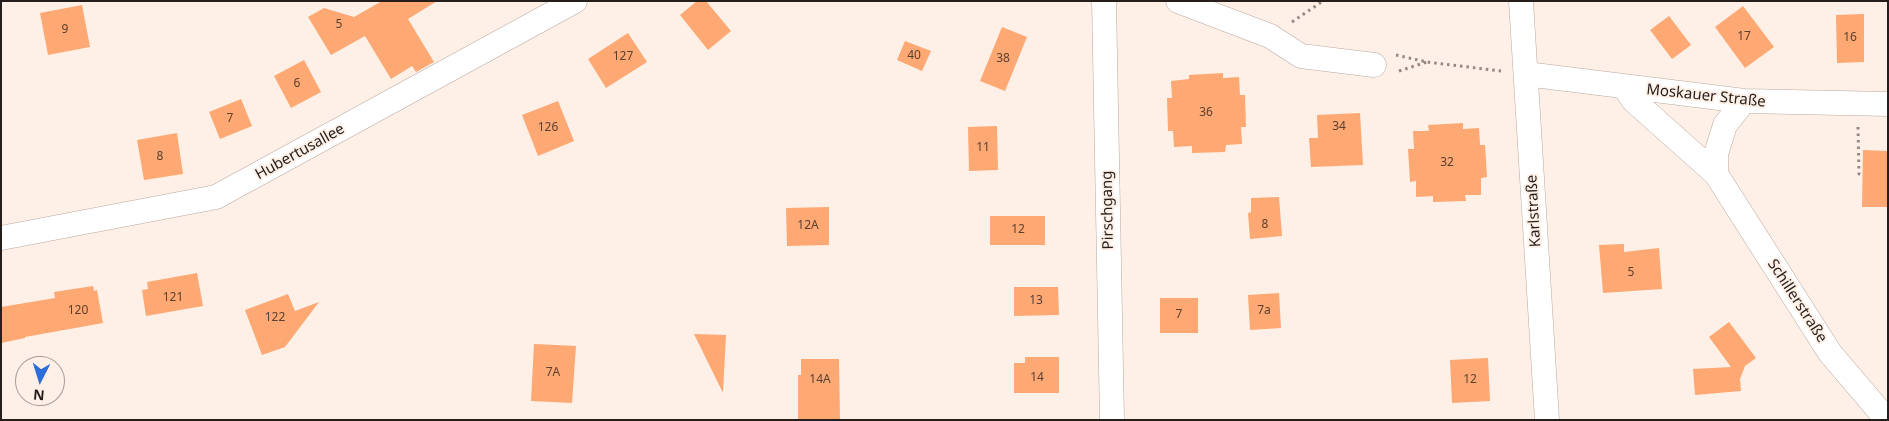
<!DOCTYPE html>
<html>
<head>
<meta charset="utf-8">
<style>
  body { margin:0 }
  #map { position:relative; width:1889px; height:421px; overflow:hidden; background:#fef0e7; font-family:"Noto Sans",sans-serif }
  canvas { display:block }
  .frame { position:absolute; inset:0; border:2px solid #251e1b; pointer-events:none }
  .north { position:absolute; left:15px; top:356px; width:50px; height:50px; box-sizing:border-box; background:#fef0e7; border:1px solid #a79c95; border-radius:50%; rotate:185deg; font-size:14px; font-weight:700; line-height:20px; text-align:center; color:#251e1b }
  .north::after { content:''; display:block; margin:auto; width:18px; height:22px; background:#2c6dda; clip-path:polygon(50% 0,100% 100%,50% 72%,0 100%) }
</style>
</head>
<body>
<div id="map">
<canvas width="1889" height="421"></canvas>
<div class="frame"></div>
<div class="north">N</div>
</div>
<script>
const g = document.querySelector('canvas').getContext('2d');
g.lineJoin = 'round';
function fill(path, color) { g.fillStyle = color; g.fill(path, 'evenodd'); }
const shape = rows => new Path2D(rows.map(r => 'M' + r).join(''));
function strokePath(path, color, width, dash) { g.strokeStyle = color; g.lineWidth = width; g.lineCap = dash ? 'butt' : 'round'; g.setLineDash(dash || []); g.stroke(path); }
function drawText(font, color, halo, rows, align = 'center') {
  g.font = font + ' "Noto Sans",sans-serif'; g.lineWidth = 4; g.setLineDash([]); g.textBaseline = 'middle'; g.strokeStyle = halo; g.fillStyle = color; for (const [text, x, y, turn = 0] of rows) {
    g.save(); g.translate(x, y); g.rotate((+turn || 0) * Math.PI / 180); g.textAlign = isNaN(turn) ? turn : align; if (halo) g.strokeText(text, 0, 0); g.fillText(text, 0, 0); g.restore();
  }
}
const building = shape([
  [382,1,437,1,408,19,434,62,416,72,412,66,391,79,365,36,331,55,308,17,324,8,354,17],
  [697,1,706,1,731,31,708,50,680,15],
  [82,5,90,47,48,55,40,13],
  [1743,6,1774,47,1745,68,1715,27],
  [1864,14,1864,62,1837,63,1836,15],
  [1669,16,1691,45,1672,59,1650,30],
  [1002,27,1027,37,1005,91,980,81],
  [628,33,647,62,606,88,588,59],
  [905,41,931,51,922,71,897,60],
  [304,60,321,92,291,108,274,76],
  [1223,73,1223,78,1239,77,1240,95,1245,95,1246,127,1241,127,1242,144,1226,145,1225,152,1192,153,1192,146,1174,147,1173,131,1168,131,1167,98,1172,98,1171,81,1189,79,1189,75],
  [241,99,252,126,220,139,209,112],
  [558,101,574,141,538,156,522,115],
  [1360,113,1363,165,1311,167,1309,138,1318,138,1317,115],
  [1463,123,1463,129,1479,128,1480,145,1485,145,1487,177,1481,178,1481,195,1465,195,1466,201,1433,202,1433,196,1416,197,1416,181,1410,182,1408,149,1414,149,1413,131,1429,131,1428,125],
  [997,126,998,170,969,171,968,127],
  [177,133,183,174,144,180,137,140],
  [1863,150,1888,151,1888,207,1862,207],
  [1279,197,1282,236,1250,239,1248,213,1251,212,1251,198],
  [829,207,829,245,787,246,786,208],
  [990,216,1045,216,1045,245,990,245],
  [1624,244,1624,252,1659,248,1662,289,1603,293,1599,245],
  [197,273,203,306,146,316,142,290,148,289,147,282],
  [93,286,94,291,97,290,103,323,25,337,25,338,1,343,1,307,55,298,54,292],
  [1014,287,1058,287,1059,315,1014,316],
  [1279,293,1281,328,1250,330,1248,295],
  [288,294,295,311,319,302,285,347,262,355,245,310],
  [1160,298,1198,298,1198,333,1160,333],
  [1729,322,1756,358,1745,366,1740,379,1741,391,1695,395,1693,369,1731,367,1709,337],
  [694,334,726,335,723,393],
  [534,344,576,346,572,403,531,401],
  [1025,357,1059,357,1059,393,1014,393,1014,363,1025,363],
  [1488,358,1490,401,1452,403,1450,360],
  [801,359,839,359,840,420,798,420,798,375,801,375]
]);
const path = shape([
  [1292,22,1323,1],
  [1396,55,1427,62,1501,71],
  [1399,71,1427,62],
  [1858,127,1859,174,1862,174]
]);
const minor = shape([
  [1104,1,1112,420],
  [1178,1,1270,36,1301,56,1374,65],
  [1521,1,1547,420],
  [1526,74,1744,101,1888,104],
  [1624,87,1633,100,1716,174,1830,353,1887,420],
  [1716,174,1716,154,1725,125,1744,101],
  [1,238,216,197,575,1]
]);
const numberNames = [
  ["5",339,25],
  ["9",65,30],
  ["17",1744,37],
  ["16",1850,38],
  ["40",914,56],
  ["127",623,57],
  ["38",1003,59],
  ["6",297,84],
  ["36",1206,113],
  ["7",230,119],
  ["34",1339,127],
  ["126",548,128],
  ["11",983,148],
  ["8",160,157],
  ["32",1447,163],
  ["8",1265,225],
  ["12A",808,226],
  ["12",1018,230],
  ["5",1631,273],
  ["121",173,298],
  ["13",1036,301],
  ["120",78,311],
  ["7a",1264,311],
  ["7",1179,315],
  ["122",275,318],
  ["7A",553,373],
  ["14",1037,378],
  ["14A",820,380],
  ["12",1470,380]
];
const streetNames = [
  ["Moskauer Straße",1706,96,6],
  ["Hubertusallee",300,152,-29],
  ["Pirschgang",1108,210,-91],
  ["Karlstraße",1534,211,-93],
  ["Schillerstraße",1797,301,57]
];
fill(building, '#fea873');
strokePath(minor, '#b9a89e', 25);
strokePath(path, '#948983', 3, [2.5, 4]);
strokePath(minor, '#fff', 24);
drawText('12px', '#5b4031', null, numberNames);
drawText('15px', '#251e1b', '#fef0e7', streetNames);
</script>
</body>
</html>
